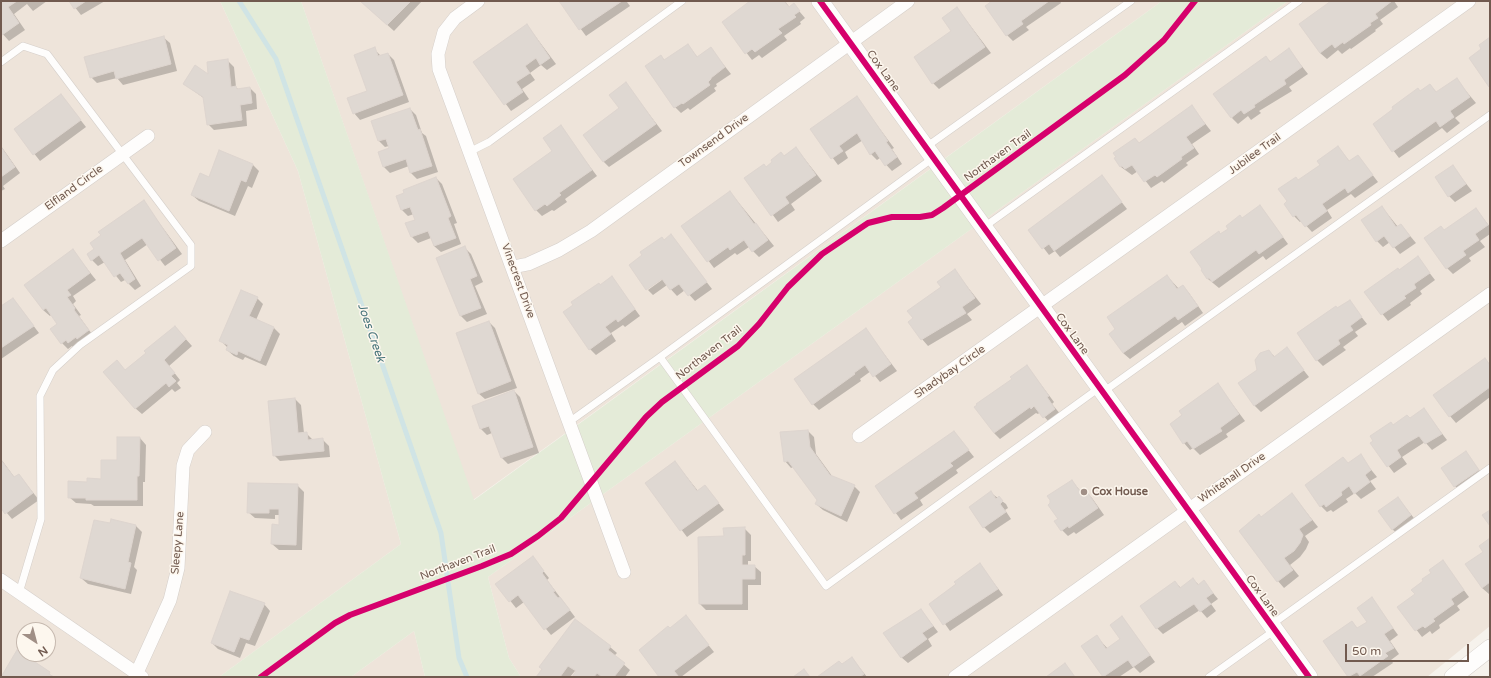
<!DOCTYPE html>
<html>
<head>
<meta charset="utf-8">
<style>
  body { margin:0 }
  #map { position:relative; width:1491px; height:678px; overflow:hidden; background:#f6f2ec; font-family:"Varela Round",sans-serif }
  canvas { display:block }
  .frame { position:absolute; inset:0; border:2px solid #715a4f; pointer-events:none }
  .north { position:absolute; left:16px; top:622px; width:40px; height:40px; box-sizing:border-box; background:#fdf7ee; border:1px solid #c5b8ae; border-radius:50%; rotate:144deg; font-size:11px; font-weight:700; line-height:16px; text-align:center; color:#715a4f }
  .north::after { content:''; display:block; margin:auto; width:14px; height:18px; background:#a08f86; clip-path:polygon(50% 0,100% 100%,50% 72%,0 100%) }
  .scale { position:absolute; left:1345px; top:644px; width:124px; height:18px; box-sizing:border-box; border:2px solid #715a4f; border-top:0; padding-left:5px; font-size:12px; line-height:14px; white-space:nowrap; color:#715a4f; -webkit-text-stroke:3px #fdf7ee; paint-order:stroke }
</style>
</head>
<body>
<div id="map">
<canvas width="1491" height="678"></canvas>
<div class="frame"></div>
<div class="north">N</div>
<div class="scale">50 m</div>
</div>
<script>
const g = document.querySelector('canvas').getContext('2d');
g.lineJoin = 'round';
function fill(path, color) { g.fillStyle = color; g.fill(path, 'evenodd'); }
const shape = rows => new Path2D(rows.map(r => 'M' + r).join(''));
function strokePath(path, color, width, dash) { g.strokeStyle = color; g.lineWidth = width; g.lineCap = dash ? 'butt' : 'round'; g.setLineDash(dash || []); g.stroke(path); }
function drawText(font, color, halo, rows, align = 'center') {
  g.font = font + ' "Varela Round",sans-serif'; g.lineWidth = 3; g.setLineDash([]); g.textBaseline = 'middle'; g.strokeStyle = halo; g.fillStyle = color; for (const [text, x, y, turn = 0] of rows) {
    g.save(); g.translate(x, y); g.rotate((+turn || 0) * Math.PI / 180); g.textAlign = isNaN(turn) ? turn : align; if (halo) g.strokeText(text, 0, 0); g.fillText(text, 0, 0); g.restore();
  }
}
const residential = shape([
  [1,1,220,1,298,171,401,544,219,677,1,677],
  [24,630,48,630,48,654,24,654],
  [301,1,1162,1,473,500],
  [1288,1,1490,1,1490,626,1427,677,521,677,509,658,488,577],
  [414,631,425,677,351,677]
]);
const green = shape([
  [220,1,301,1,474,500,1162,1,1288,1,488,577,509,658,521,677,425,677,414,631,351,677,219,677,401,544,298,171]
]);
const shadow = shape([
  [1,1,47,1,33,11,27,4,14,14,25,30,9,41,1,32],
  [70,1,105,1,81,15],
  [361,1,422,1,394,31],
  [629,1,627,2,630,6,586,36,561,2],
  [752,1,785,1,790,8,794,5,805,18,800,22,801,24,784,36,787,40,762,58,759,55,752,60,723,22],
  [994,1,1060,1,1061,3,1026,27,1029,30,1013,41,1007,35],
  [1333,1,1394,1,1398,7,1380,20,1383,24,1375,30,1376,31,1351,49,1350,48,1342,54,1338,50,1327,59,1320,53],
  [957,8,991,53,939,89,933,83,953,31],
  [527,25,556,64,547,70,541,65,530,73,535,80,522,89,529,99,511,111,475,62],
  [163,37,170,43,177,71,123,85,117,78,97,83,91,77],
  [688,45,698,58,711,49,731,74,716,84,717,86,714,88,716,91,690,110,688,108,681,113,675,107,661,56,665,61],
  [374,49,381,56,388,54,394,60,409,102,360,120,354,113,369,91],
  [1289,50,1308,74,1289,87,1292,91,1259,111,1261,113,1251,120,1248,116,1238,124,1232,118,1266,58,1271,62],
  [227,60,234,67,236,87,238,89,250,88,256,94,257,109,246,111,247,126,214,130,208,124,205,99,184,84,209,76],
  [1456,79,1476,103,1455,118,1460,123,1447,133,1442,128,1399,158,1374,125,1430,85,1437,93],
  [626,84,662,131,609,167,603,161,620,109],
  [61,95,86,127,40,161,15,129],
  [857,98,894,148,892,149,902,164,892,171,880,158,877,160,871,154,863,140,845,152,848,158,838,165,812,130],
  [1192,107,1211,131,1192,144,1199,154,1186,163,1188,165,1164,183,1162,181,1151,188,1138,171,1132,175,1121,167,1115,159,1135,139,1139,143],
  [410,109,416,115,422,133,426,136,438,172,417,179,411,173,409,166,390,173,384,167,379,152,390,148,389,146,385,147,379,141,372,122],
  [560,127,597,176,565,199,567,202,554,211,552,210,542,216,536,210],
  [1,146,20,173,3,186,5,189,1,191],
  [1338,147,1350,162,1358,156,1378,182,1355,198,1351,194,1327,210,1332,218,1312,232,1302,221,1300,222,1294,216,1288,202,1298,181,1321,165],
  [796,148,822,181,791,204,795,210,778,222,746,178,766,168],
  [220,152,253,165,259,171,252,188,248,186,235,216,199,201,192,195,209,178],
  [1452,166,1472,191,1455,202,1449,196],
  [1102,177,1127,209,1060,257,1055,251,1049,255,1030,230],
  [436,178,442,184,457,223,454,224,461,244,441,252,434,246,431,238,418,243,412,237,407,224,416,220,414,214,408,216,402,210],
  [730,192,774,246,759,257,749,247,737,255,735,253,714,268,682,226],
  [144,202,182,254,165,266,148,244,125,260,141,286,135,290,125,280,121,282,105,262,98,266,92,260,95,249],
  [1260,206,1288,244,1266,260,1263,256,1219,288,1208,279,1202,270,1221,235],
  [1382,207,1398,227,1401,225,1416,243,1400,254,1390,242,1383,247,1377,241],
  [1476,209,1490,227,1490,234,1480,241,1485,247,1469,258,1471,261,1453,274,1447,268,1444,231],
  [671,236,712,289,695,301,685,290,677,296,667,285,653,295,648,290,666,277,664,241],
  [465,248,471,254,483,282,475,286,487,314,467,322,461,316,437,259],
  [73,251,96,280,73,296,76,301,73,304,81,315,79,316,94,337,75,349,72,346,68,349,62,343,59,324,52,314,50,316,43,310,26,285],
  [1418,258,1435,280,1420,291,1422,294,1410,303,1411,305,1388,321,1365,292],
  [955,271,981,304,967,314,972,320,928,346,922,339],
  [1167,276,1179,289,1183,286,1189,293,1203,313,1185,326,1182,322,1130,359,1123,353,1117,329],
  [612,278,640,316,625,327,623,325,611,333,616,341,596,355,590,349,601,286],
  [257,298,263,304,256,320,274,328,280,334,266,366,245,357,243,360,234,356,227,350,228,348,220,340],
  [13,299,39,333,1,359,1,308],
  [1349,301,1367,324,1355,332,1358,336,1343,347,1346,350,1323,366,1317,360,1337,309],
  [489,322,495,328,517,388,485,399,478,393],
  [175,327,192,346,169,366,180,380,177,383,181,388,175,392,172,389,142,414,135,408,147,353],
  [866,330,897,371,880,382,871,371,860,379,861,381,819,410,813,404],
  [1287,349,1309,377,1261,412,1254,405,1258,370,1269,351,1275,357],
  [1485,360,1490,365,1490,397,1456,423,1450,416],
  [1027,366,1054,402,1052,404,1061,415,1050,423,1040,412,1038,414,1036,413,1000,439,994,433,1013,379],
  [1218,385,1245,421,1226,434,1228,437,1200,455,1193,448,1190,450,1184,443,1171,424],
  [514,391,520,397,539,453,508,464,502,458,492,433,487,435,481,429],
  [295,399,301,405,304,433,306,433,313,440,323,440,329,446,330,457,280,461,274,455],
  [1424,410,1447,440,1432,450,1425,442,1402,457,1407,464,1394,473,1371,443,1393,426,1410,419],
  [808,431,814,437,816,454,832,476,854,486,860,492,847,522,823,510,816,504,818,500,793,467,791,468,785,461],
  [954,432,974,457,956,470,958,473,920,500,923,505,901,520,876,486],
  [140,438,146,445,145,482,143,482,143,506,94,506,91,504,76,503,69,497,88,483,102,480],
  [1465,453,1484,476,1461,492,1455,486],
  [1360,456,1377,477,1370,481,1376,489,1361,499,1355,493,1346,499,1348,502,1333,512,1331,510,1327,512,1321,506,1349,464],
  [1,459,15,478,19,475,39,500,12,519,1,506],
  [675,462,698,491,705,486,724,510,687,537,646,483],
  [1072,481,1083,494,1086,492,1092,498,1104,515,1076,534,1074,532,1068,536,1062,530],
  [297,485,304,492,302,550,279,550,272,544,280,526,280,515,275,515,275,519,255,518,248,512],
  [991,493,1006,504,1008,508,1005,510,1011,519,990,533,984,527],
  [1292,494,1318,527,1305,536,1309,542,1306,549,1300,557,1290,565,1299,576,1284,588,1278,581],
  [1398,498,1417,522,1399,535,1392,529],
  [111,525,136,526,142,532,134,567,137,570,131,594,88,584,81,578],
  [744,528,751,535,751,561,748,561,748,566,754,566,761,572,761,585,748,585,748,610,706,610,700,604,725,537],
  [1490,540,1490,593,1489,594,1482,588,1485,552],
  [533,558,549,578,547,580,575,617,551,635,524,602,516,608,497,584],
  [1443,562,1469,597,1457,606,1460,610,1439,625,1440,628,1432,634,1430,631,1422,637,1399,607,1416,595,1425,581],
  [980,565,1003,595,950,631,931,604],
  [1193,579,1199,585,1204,582,1218,599,1211,604,1216,611,1207,618,1200,610,1163,634,1157,628,1175,582,1181,588],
  [1372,599,1398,635,1390,641,1399,654,1391,660,1393,663,1372,677,1349,677,1325,641,1352,622,1358,629,1368,622],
  [264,604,270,611,255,646,246,643,240,658,218,649,212,643],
  [921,610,938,632,928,639,932,646,908,663,901,657],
  [686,617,714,652,681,677,660,677,670,629],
  [1122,617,1155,662,1140,673,1134,667,1119,677,1104,677,1083,646,1097,637,1108,649,1121,640],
  [610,647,617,653,614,656,630,670,625,677,573,677,577,672,575,671,570,677,537,677],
  [852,658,867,677,818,677,842,665]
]);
const stream = shape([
  [239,1,276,59,441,533,459,658,467,677]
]);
const building = shape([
  [1,1,17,1,8,7,19,23,2,35,1,1],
  [69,1,86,1,74,9,69,1],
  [360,1,411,1,387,25,360,1],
  [559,1,622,1,579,30,559,1],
  [750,1,784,1,789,7,794,3,800,11,794,15,796,17,778,29,782,33,755,52,752,49,745,54,722,22,750,1],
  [992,1,1049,1,1021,21,1023,24,1006,36,985,6,992,1],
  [1331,1,1392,1,1375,14,1378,18,1370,23,1371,25,1344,44,1343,42,1335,48,1332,44,1320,53,1299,24,1331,1],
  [957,7,985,47,932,84,914,57,951,31,942,18,957,7],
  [527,24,550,58,540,65,536,58,525,66,530,73,516,82,523,92,504,105,473,62,527,24],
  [164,36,171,64,116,79,114,71,90,78,84,57,164,36],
  [1490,37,1490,86,1489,87,1469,58,1481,49,1479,45,1490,37],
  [688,44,697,57,711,47,725,67,711,78,711,79,708,82,710,85,683,104,682,103,674,108,645,66,661,55,664,60,688,44],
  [375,47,378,56,388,53,403,95,353,114,347,98,367,91,354,55,375,47],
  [1289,48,1302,67,1284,80,1286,84,1254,105,1255,107,1244,114,1241,110,1231,118,1213,94,1266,56,1270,62,1289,48],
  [228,59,231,87,236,86,237,89,250,87,252,103,240,105,242,120,207,125,203,97,183,84,195,65,208,74,207,62,228,59],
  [1457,78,1470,97,1450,111,1454,117,1440,127,1436,121,1392,152,1373,124,1393,109,1392,107,1418,88,1420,91,1430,84,1436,92,1457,78],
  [626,82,656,124,603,162,583,135,619,108,609,95,626,82],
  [61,94,81,120,33,155,14,129,61,94],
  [857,96,888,141,886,142,897,157,885,166,875,151,870,155,857,133,839,146,843,151,831,159,810,129,857,96],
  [1192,105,1205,124,1186,137,1194,148,1181,157,1182,159,1157,177,1155,175,1144,182,1132,165,1125,169,1122,166,1120,167,1114,158,1116,157,1113,153,1135,138,1139,143,1192,105],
  [410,108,418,130,420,129,432,166,410,173,406,159,383,167,378,152,389,148,386,139,378,141,371,121,410,108],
  [561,125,592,170,559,193,561,195,547,206,545,204,535,211,513,179,552,151,543,138,561,125],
  [1338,146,1349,161,1358,155,1373,175,1348,193,1345,188,1322,204,1327,211,1305,227,1296,215,1293,217,1284,204,1287,201,1278,189,1296,177,1298,180,1320,165,1317,161,1338,146],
  [1,147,15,167,1,177,1,147],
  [796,147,816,175,785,197,789,203,771,216,744,178,764,164,766,167,772,162,771,160,781,152,784,156,796,147],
  [219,150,253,164,246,182,241,180,229,211,191,195,200,173,209,177,219,150],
  [1453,165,1466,184,1448,197,1435,177,1453,165],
  [1102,175,1122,202,1054,251,1049,244,1042,249,1028,230,1102,175],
  [436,177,451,216,448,218,456,238,434,246,428,231,411,237,405,223,415,220,410,207,401,210,396,196,404,193,403,190,436,177],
  [730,191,754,224,756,223,768,240,752,252,744,240,730,250,728,247,707,262,681,226,730,191],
  [144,200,176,248,158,261,142,238,120,253,135,279,128,284,120,273,114,277,99,255,91,261,87,254,94,249,90,243,101,235,98,232,144,200],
  [1260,205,1283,237,1259,254,1256,250,1212,282,1209,278,1207,279,1201,270,1202,269,1190,252,1219,231,1220,234,1228,229,1226,226,1240,215,1242,218,1260,205],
  [1382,206,1396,227,1401,224,1410,236,1393,248,1384,236,1376,242,1361,220,1382,206],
  [1476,208,1488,225,1475,234,1479,240,1463,251,1466,255,1446,269,1424,238,1441,226,1444,230,1476,208],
  [671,234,707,282,688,296,679,284,670,290,662,279,646,290,629,265,642,255,640,252,662,237,664,240,671,234],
  [465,246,477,276,470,279,481,308,460,316,436,258,465,246],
  [73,249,90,273,67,290,71,295,67,297,75,308,74,310,89,330,77,339,76,337,68,343,66,340,61,344,50,329,57,324,46,308,43,310,24,285,73,249],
  [1418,256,1430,273,1414,284,1416,288,1404,296,1406,298,1381,315,1364,292,1398,268,1399,270,1418,256],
  [955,269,975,298,962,307,966,313,921,340,908,322,913,318,907,311,941,287,937,282,955,269],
  [1167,275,1177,289,1183,285,1198,306,1178,320,1175,316,1123,353,1109,334,1115,329,1107,317,1167,275],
  [612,276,635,309,618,322,616,319,605,327,611,334,589,350,563,312,573,305,571,302,599,283,600,285,612,276],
  [241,290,258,297,249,316,274,327,260,361,238,351,237,355,226,350,228,345,219,341,241,290],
  [13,298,34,326,1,348,1,306,13,298],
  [1350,300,1362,317,1350,326,1353,330,1338,340,1340,344,1316,361,1297,333,1336,306,1337,308,1350,300],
  [489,321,511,381,478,394,456,333,489,321],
  [175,326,186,339,164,360,175,373,171,376,176,381,169,387,166,383,135,409,103,372,117,360,125,370,146,353,144,351,175,326],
  [866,328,891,364,873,377,865,365,854,373,855,374,812,405,794,379,866,328],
  [1287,347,1304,370,1254,406,1238,383,1257,370,1255,360,1260,353,1269,350,1274,357,1287,347],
  [1485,358,1490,365,1490,387,1449,417,1433,395,1485,358],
  [1027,365,1049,396,1047,397,1055,409,1043,418,1034,406,1031,409,1030,407,994,433,974,407,977,405,976,404,1012,379,1010,377,1027,365],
  [1218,383,1239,414,1220,428,1222,431,1193,449,1187,441,1183,444,1170,424,1182,415,1179,411,1218,383],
  [514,390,533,447,501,458,489,426,480,429,472,406,514,390],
  [295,398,298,433,307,432,308,440,323,438,324,451,273,456,268,401,295,398],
  [1424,408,1442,434,1425,444,1419,436,1407,443,1397,450,1401,457,1387,467,1370,443,1373,441,1370,436,1391,422,1393,425,1407,415,1410,418,1424,408],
  [808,430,810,447,830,475,855,485,841,516,815,504,817,500,788,461,784,462,780,432,808,430],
  [954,431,969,450,950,463,953,466,914,493,918,498,894,514,875,486,954,431],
  [117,437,140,437,139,476,137,476,137,500,86,500,86,498,68,498,68,481,87,482,87,478,101,479,101,460,117,460,117,437],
  [1466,451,1479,470,1454,487,1441,468,1466,451],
  [1361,454,1371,470,1365,475,1370,482,1354,494,1349,486,1341,492,1342,495,1326,507,1324,504,1320,507,1305,485,1343,457,1348,463,1361,454],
  [1,460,14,477,19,474,33,493,5,514,1,508,1,460],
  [675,461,697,491,705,485,719,503,680,531,645,483,675,461],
  [1072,480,1081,493,1086,490,1098,508,1069,528,1068,526,1061,531,1054,521,1058,519,1048,505,1050,503,1050,500,1047,496,1072,480],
  [248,483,298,484,296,545,271,544,272,524,279,525,279,509,269,509,269,513,247,513,248,483],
  [991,491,996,499,999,496,1003,501,1000,504,1006,512,983,528,969,507,991,491],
  [1292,493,1312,520,1299,529,1303,535,1300,543,1294,551,1284,558,1293,570,1277,582,1239,531,1259,514,1261,517,1292,493],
  [1398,497,1411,515,1392,530,1378,511,1398,497],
  [1490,510,1490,526,1482,515,1490,510],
  [111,519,136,525,128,562,131,563,125,589,80,578,94,520,110,523,111,519],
  [745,527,745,555,742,555,742,565,755,565,755,579,742,579,742,604,699,604,698,537,724,536,723,528,745,527],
  [1490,538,1490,582,1482,588,1465,564,1483,552,1479,546,1490,538],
  [533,556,544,571,542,573,555,591,553,592,558,598,560,597,570,610,544,630,518,595,509,602,495,584,533,556],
  [1443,560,1464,590,1451,599,1454,604,1433,619,1435,621,1425,628,1423,626,1415,631,1397,607,1415,594,1411,590,1423,581,1422,579,1431,573,1429,570,1443,560],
  [980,563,998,589,943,625,929,604,956,584,954,582,980,563],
  [1193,578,1198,585,1204,580,1213,593,1206,598,1211,604,1200,612,1194,604,1156,629,1140,606,1175,581,1180,588,1193,578],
  [230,591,265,603,249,640,240,637,234,652,211,643,230,591],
  [1372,597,1393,628,1384,634,1394,648,1385,653,1388,656,1360,676,1357,672,1348,677,1323,641,1352,621,1357,628,1367,622,1357,608,1372,597],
  [921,609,933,626,922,633,927,639,901,658,883,633,921,609],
  [686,615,709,645,674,671,679,677,659,677,639,650,668,626,670,628,686,615],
  [1122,616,1150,655,1133,667,1128,660,1103,677,1081,646,1097,635,1106,649,1120,639,1110,625,1122,616],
  [575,619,611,646,608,650,625,663,614,677,602,677,597,673,594,677,572,677,576,671,568,666,560,677,536,677,542,669,539,667,575,619],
  [17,650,50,672,49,674,54,677,1,677,17,650],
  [852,657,864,674,860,677,817,677,839,661,842,664,852,657],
  [1065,663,1075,677,1046,677,1065,663],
  [804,669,810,677,793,677,804,669]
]);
const service = shape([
  [1,62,23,46,47,54,191,245,191,266,80,345,53,370,40,396,41,519,19,593],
  [926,147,1131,1],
  [469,152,489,142,682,1],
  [984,227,1299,1],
  [660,357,933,158],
  [1103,392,1490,115],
  [569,422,660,357,826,586,1099,388],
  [1271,625,1490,468],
  [1209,677,1275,630]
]);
const minor = shape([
  [478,1,455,18,444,32,438,54,439,69,624,572],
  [1,241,148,136],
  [513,267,528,264,559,250,591,231,908,1],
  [859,436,1469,1],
  [1,580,142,677],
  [135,677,170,600,178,568,183,466,188,450,205,432],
  [955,677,1490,294]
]);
const tertiary = shape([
  [820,1,1309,677],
  [1453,677,1490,648]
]);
const cycleway = shape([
  [820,1,1309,677],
  [261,677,335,623,350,615,482,566,511,554,538,536,561,518,646,417,662,402,738,346,759,324,788,287,822,254,868,223,892,217,920,217,932,215,943,208,1125,75,1164,40,1195,1]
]);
const markers = [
  [1084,492,4,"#a08f86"]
];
const streetNames = [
  ["Cox Lane",883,71,54],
  ["Townsend Drive",714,141,-36],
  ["Jubilee Trail",1255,154,-36],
  ["Northaven Trail",998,156,-36],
  ["Elfland Circle",74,188,-36],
  ["Vinecrest Drive",518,281,70],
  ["Cox Lane",1072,334,54],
  ["Northaven Trail",709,353,-38],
  ["Shadybay Circle",950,372,-35],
  ["Whitehall Drive",1232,478,-35],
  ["Sleepy Lane",178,543,-85],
  ["Northaven Trail",458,563,-21],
  ["Cox Lane",1262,596,54]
];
const poiNames = [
  ["Cox House",1092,492]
];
const waterNames = [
  ["Joes Creek",371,333,71]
];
fill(residential, '#eee4da');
fill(green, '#e4ebd8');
fill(shadow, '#0003');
strokePath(stream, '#d0e4e5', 5);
fill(building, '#dfd8d2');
strokePath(building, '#ded5cf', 1);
strokePath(service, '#d5cfca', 8);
strokePath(minor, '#d5cfca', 14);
strokePath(tertiary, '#d5cfca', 18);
strokePath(service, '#fefdfc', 7);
strokePath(minor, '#fefdfc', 13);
strokePath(tertiary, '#fefdfc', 17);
strokePath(cycleway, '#d6006c', 6);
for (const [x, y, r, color] of markers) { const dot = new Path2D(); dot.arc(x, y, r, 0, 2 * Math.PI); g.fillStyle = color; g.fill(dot); strokePath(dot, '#fdf7ee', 1.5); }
drawText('11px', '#715a4f', '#fdf7ee', streetNames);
drawText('bold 11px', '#715a4f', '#fdf7ee', poiNames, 'left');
drawText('italic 12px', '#47747b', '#fdf7ee', waterNames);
</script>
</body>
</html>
